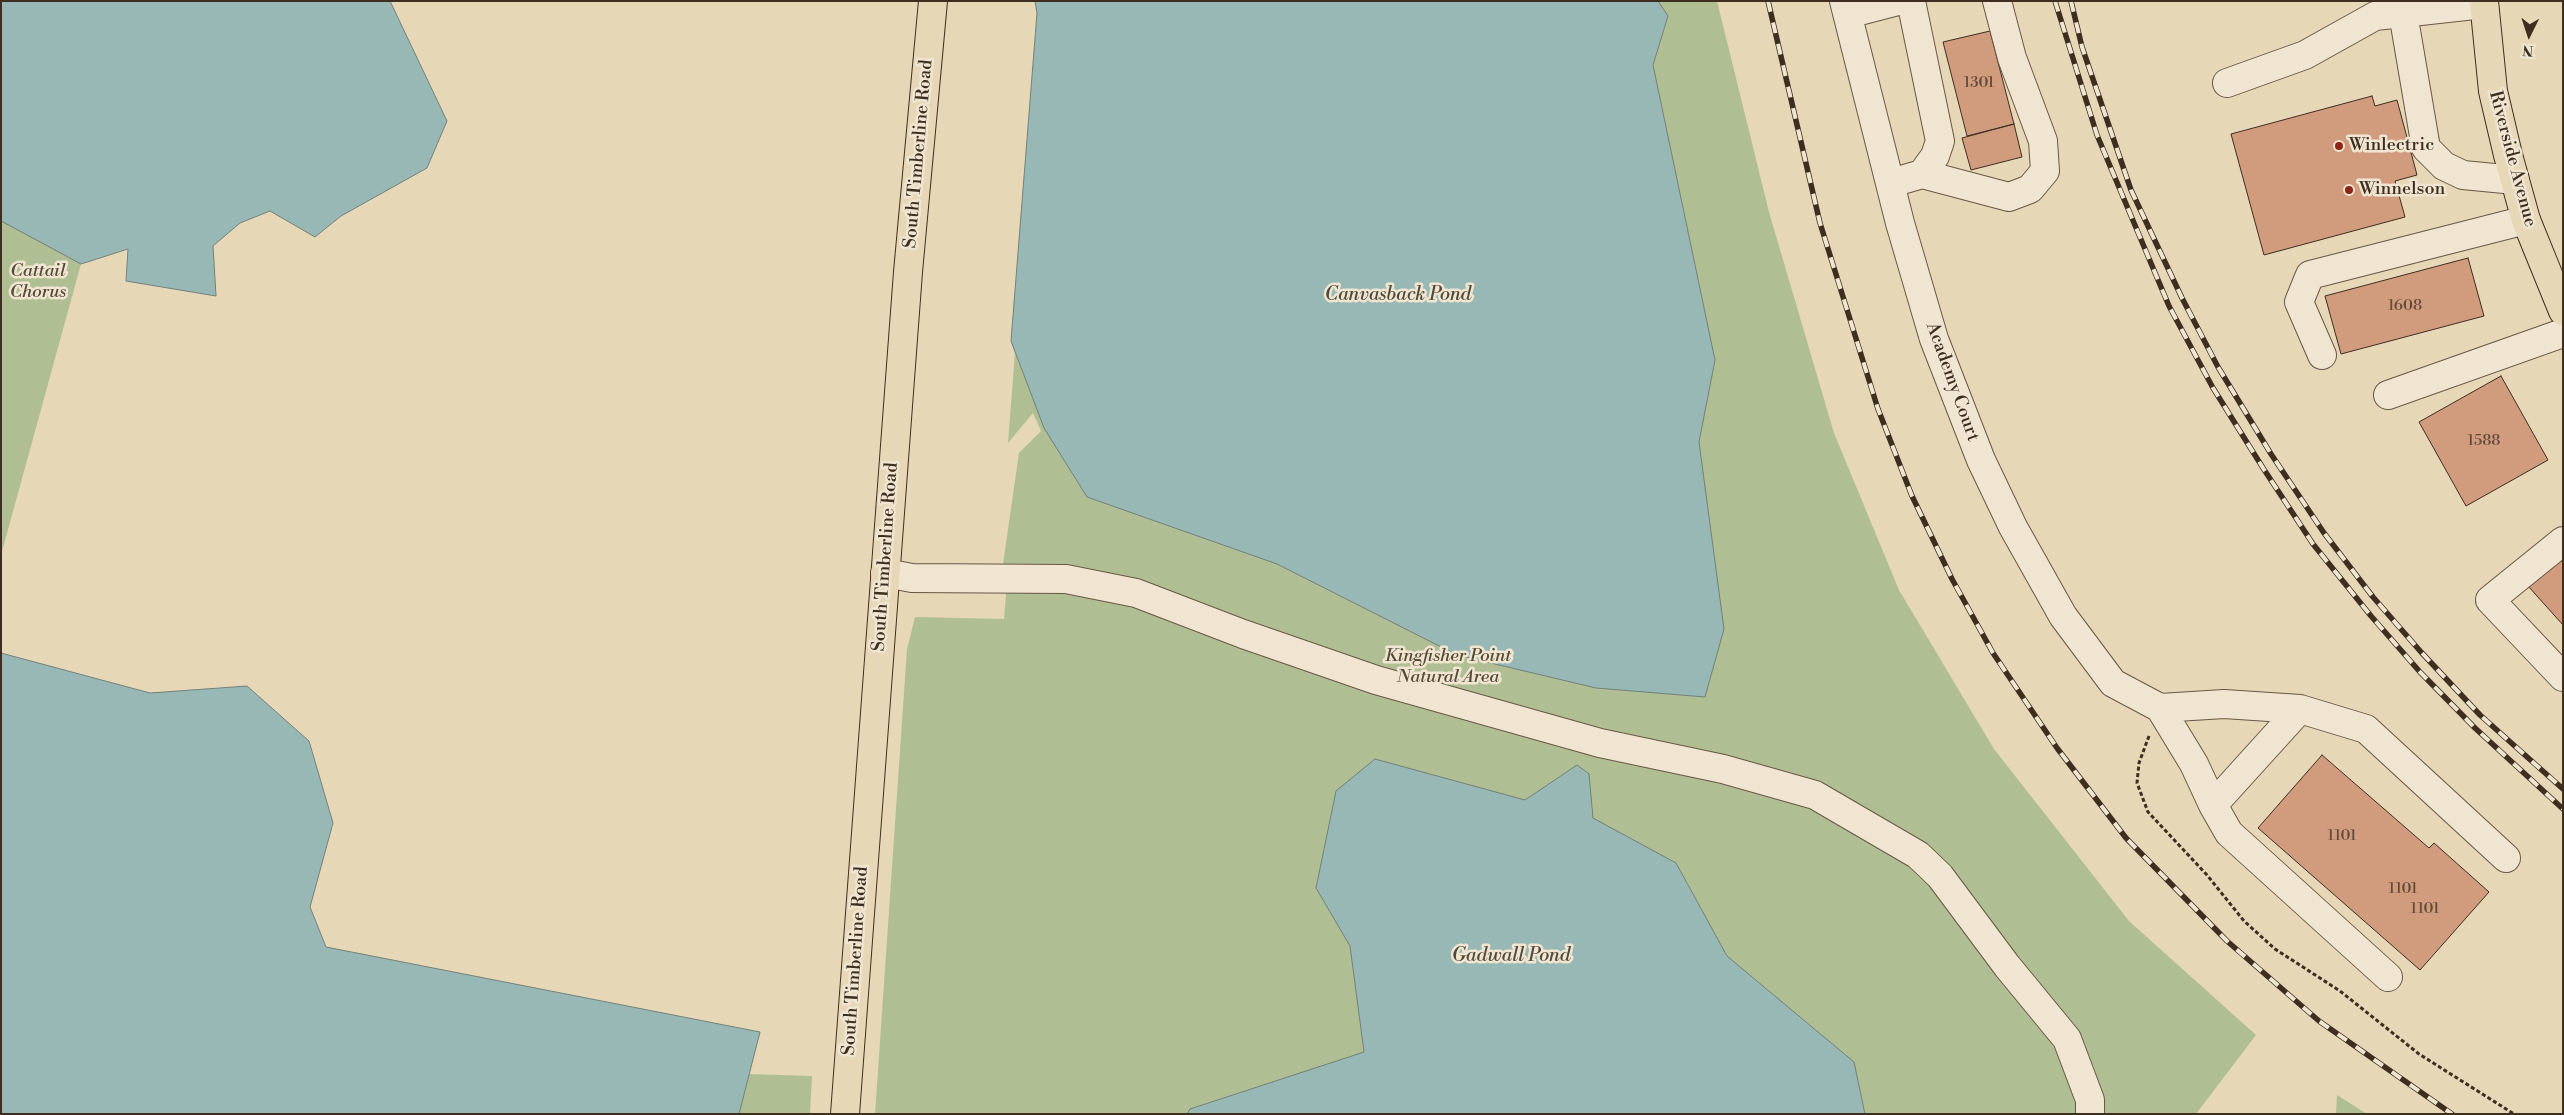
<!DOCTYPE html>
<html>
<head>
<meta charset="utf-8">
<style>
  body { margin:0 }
  #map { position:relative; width:2564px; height:1115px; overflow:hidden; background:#e6d7b7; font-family:"Libre Bodoni",serif }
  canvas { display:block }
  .frame { position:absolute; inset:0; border:2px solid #3e2e1f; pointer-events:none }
  .north { position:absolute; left:2504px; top:10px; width:50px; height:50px; -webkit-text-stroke:4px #efe5d0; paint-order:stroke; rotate:184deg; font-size:14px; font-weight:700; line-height:20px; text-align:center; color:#3e2e1f }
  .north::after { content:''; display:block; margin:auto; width:18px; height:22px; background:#3e2e1f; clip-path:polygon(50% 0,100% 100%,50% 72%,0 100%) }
</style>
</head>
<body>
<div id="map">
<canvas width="2564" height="1115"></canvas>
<div class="frame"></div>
<div class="north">N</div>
</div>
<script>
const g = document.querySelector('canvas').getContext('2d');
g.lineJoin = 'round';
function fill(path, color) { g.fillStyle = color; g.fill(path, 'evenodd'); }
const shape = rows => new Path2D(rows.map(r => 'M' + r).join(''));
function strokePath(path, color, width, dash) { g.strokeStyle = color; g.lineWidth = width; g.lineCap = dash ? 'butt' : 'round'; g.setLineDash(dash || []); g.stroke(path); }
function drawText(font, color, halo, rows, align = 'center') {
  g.font = font + ' "Libre Bodoni",serif'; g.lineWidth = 5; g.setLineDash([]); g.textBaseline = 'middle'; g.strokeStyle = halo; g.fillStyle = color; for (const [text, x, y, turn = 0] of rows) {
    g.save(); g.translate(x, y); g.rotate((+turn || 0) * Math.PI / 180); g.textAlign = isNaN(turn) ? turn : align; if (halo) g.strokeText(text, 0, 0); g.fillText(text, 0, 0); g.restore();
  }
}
const green = shape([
  [1042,1,1717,1,1769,212,1834,433,1899,590,1994,749,2129,921,2256,1035,2196,1114,875,1114,907,649,915,617,1004,619,1006,594,1003,564,1019,453,1041,431,1033,413,1008,443],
  [1,219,81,264,1,555],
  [749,1074,812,1076,810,1114,739,1114],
  [2337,1095,2367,1114,2336,1114]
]);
const water = shape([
  [1,1,390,1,447,121,427,168,341,216,315,237,270,211,240,223,213,246,216,296,126,281,128,249,81,264,1,221,1,1],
  [1035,1,1658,1,1668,16,1653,65,1715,360,1699,442,1724,629,1705,697,1596,688,1457,655,1277,564,1087,497,1044,428,1011,341,1037,13,1035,1],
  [1,653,150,693,247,686,309,741,333,823,310,907,326,947,760,1032,739,1114,1,1114,1,653],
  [1375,759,1525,800,1577,765,1589,774,1593,818,1676,863,1727,956,1854,1062,1865,1114,1187,1114,1190,1109,1364,1052,1350,946,1316,888,1336,791,1375,759]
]);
const building = shape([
  [1990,31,2014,124,1967,136,1943,42,1990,31],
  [2372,96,2375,106,2397,100,2417,175,2395,181,2405,217,2264,255,2231,134,2372,96],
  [2014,124,2022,157,1971,170,1962,138,2014,124],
  [2468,258,2484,316,2341,354,2325,296,2468,258],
  [2501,376,2548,460,2466,506,2419,422,2501,376],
  [2563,554,2563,625,2528,586,2563,554],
  [2322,755,2429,848,2434,843,2489,892,2420,970,2258,828,2322,755]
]);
const path = shape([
  [2149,736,2139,763,2137,783,2148,812,2207,875,2244,921,2275,949,2340,991,2419,1054,2514,1114]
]);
const minor = shape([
  [1844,1,1900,223,1934,339,1981,460,2013,527,2063,616,2113,683,2160,708,2194,764,2213,805,2229,833,2388,977],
  [2403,13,2426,148,2444,166,2463,175,2515,180],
  [1848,14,1898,1],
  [2227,83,2305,55,2375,16,2484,4],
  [1922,174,2009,197,2030,189,2045,171,2043,141,2012,58,1997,1],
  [1905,179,1922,174,1935,156,1940,141,1911,1],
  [2322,355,2299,302,2310,275,2526,220],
  [2388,395,2563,333],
  [2563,541,2490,600,2563,677],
  [885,573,912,578,1066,579,1136,593,1243,634,1376,680,1600,743,1723,769,1815,795,1918,855,1940,876,2007,966,2067,1039,2090,1100,2090,1114],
  [2160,708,2224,704,2300,709,2366,729,2506,858],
  [2213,805,2300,709]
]);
const major = shape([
  [2484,1,2493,91,2508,155,2526,220,2563,311],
  [845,1114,908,272,933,1]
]);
const rail = shape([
  [1768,1,1820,223,1878,409,1912,496,1952,579,1993,653,2057,748,2126,838,2227,941,2319,1021,2452,1114],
  [2055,1,2097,135,2169,306,2213,388,2263,468,2313,544,2371,616,2420,672,2475,728,2563,809],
  [2071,1,2082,47,2131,190,2182,298,2218,367,2271,454,2324,533,2373,597,2421,652,2480,715,2563,789]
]);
const markers = [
  [2339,146,5,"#8f2418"],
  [2349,190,5,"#8f2418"]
];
const numberNames = [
  ["1301",1979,83],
  ["1608",2405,306],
  ["1588",2484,441],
  ["1101",2342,836],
  ["1101",2403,889],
  ["1101",2425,909]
];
const poiNames = [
  ["Winlectric",2349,146],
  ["Winnelson",2359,190]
];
const streetNames = [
  ["South Timberline Road",919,154,-85],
  ["Riverside Avenue",2512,159,75],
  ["Academy Court",1952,382,70],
  ["South Timberline Road",886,557,-86],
  ["South Timberline Road",856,961,-86]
];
const parkNames = [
  ["Cattail",38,272],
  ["Chorus",38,293],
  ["Kingfisher Point",1448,657],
  ["Natural Area",1448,678]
];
const waterNames = [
  ["Canvasback Pond",1398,295],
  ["Gadwall Pond",1511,956]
];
fill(green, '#b0bf93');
fill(water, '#97b8b5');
strokePath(water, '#738179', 1);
fill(building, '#d19c7e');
strokePath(building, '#3e2e1f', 1);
strokePath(minor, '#685845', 30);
strokePath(major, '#3e2e1f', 30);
strokePath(path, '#3e2e1f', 3, [4, 2.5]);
strokePath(minor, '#efe5d0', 28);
strokePath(major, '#e6d7b7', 28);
strokePath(rail, '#3e2e1f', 5.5);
strokePath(rail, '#efe5d0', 4, [11]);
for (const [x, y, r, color] of markers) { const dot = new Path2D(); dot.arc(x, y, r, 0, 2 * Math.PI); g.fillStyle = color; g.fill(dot); strokePath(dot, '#efe5d0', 2); }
drawText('15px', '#634a37', null, numberNames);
drawText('18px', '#3e2e1f', '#efe5d0', poiNames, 'left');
drawText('18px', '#3e2e1f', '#efe5d0', streetNames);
drawText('italic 18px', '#554b36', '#efe5d0', parkNames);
drawText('italic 19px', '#504a3d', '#efe5d0', waterNames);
</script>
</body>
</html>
